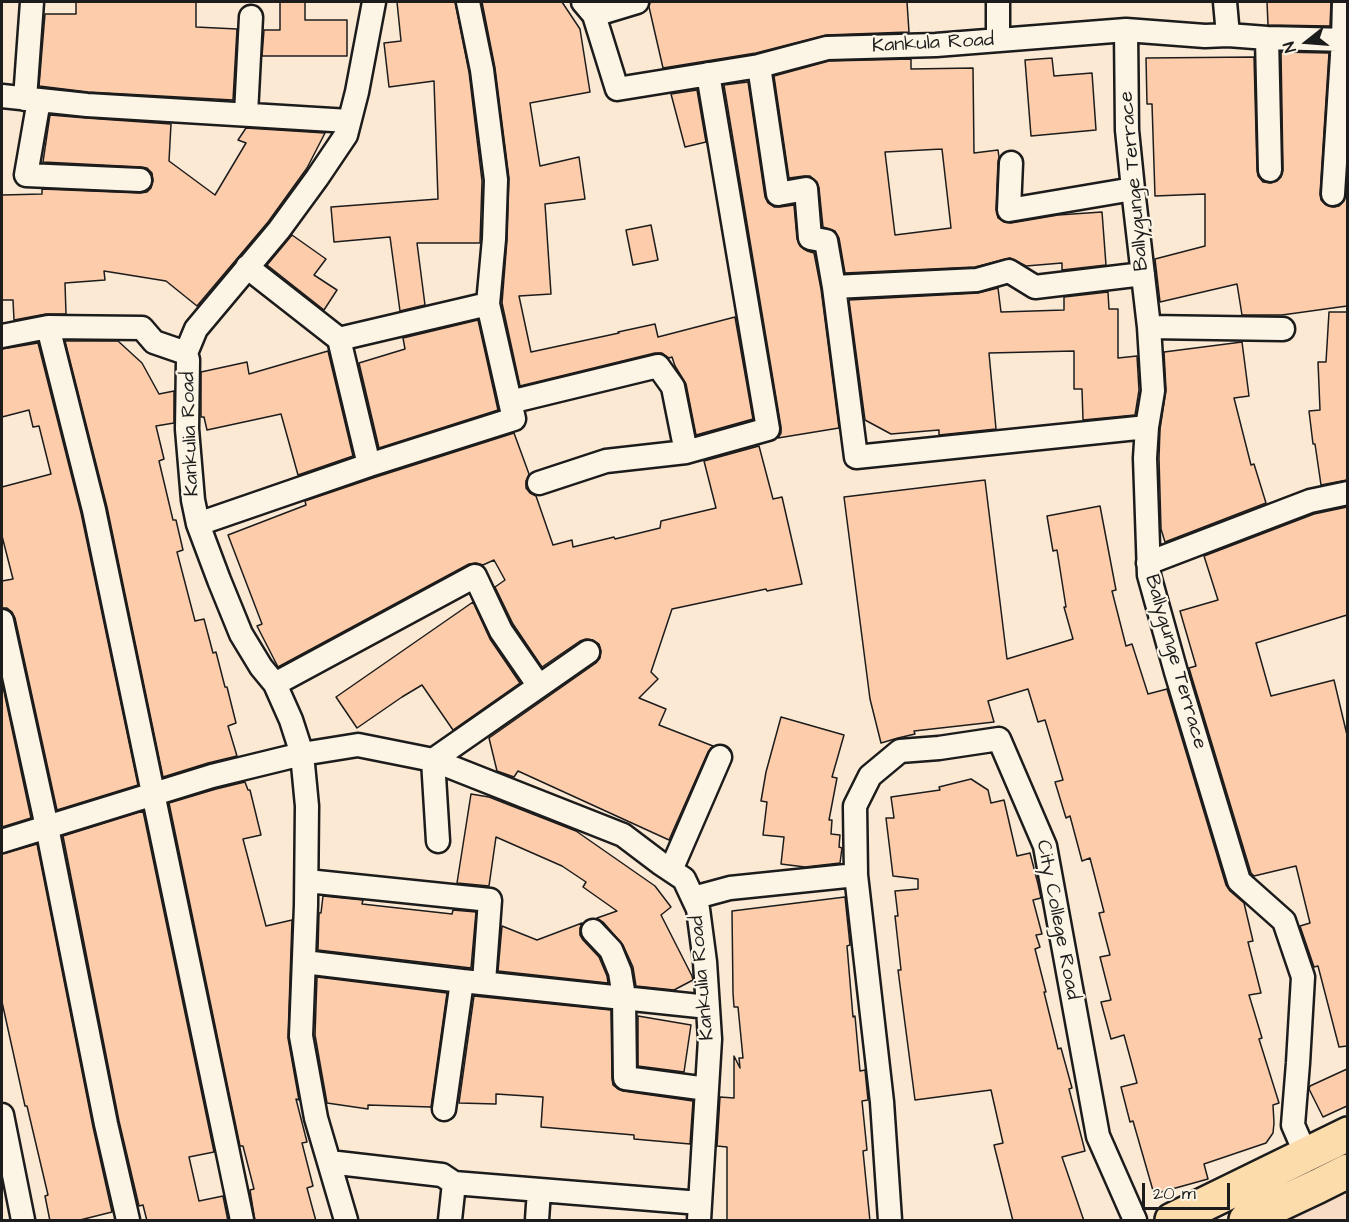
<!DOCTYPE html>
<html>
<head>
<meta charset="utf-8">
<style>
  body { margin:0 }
  #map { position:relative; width:1349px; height:1222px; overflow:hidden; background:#fce9d4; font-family:"Architects Daughter",sans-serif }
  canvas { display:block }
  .frame { position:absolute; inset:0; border:3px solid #1c1c1c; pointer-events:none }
  .north { position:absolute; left:1277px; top:12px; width:60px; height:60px; -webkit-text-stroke:4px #fcf5e5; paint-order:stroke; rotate:253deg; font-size:16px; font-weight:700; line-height:24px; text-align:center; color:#1c1c1c }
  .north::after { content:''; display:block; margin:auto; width:21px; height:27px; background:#1c1c1c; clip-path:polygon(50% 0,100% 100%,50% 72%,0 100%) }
  .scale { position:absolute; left:1142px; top:1183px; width:88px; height:27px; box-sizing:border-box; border:3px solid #1c1c1c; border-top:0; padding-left:8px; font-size:18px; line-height:21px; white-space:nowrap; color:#1c1c1c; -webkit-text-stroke:4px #fcf5e5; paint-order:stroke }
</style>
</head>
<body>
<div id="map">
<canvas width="1349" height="1222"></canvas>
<div class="frame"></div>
<div class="north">N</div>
<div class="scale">20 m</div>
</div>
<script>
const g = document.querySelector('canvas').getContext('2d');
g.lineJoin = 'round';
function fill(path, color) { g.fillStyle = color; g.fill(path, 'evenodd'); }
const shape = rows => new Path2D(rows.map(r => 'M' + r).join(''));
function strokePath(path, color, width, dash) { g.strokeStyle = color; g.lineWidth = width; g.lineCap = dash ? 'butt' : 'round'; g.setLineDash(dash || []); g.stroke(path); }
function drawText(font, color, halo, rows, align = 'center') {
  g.font = font + ' "Architects Daughter",sans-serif'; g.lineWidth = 4.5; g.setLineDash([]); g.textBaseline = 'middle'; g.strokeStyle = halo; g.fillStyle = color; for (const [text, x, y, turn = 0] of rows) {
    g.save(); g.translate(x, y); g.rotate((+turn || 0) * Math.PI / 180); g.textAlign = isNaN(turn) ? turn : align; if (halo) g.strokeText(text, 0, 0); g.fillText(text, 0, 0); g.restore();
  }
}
const built = shape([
  [1347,1162,1347,1220,1231,1220]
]);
const building = shape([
  [76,2,196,2,196,27,237,29,233,100,88,92,39,86,45,14,76,14,76,2],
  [280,2,305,2,305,20,347,20,347,56,262,56,264,30,280,30,280,2],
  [397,2,455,2,469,72,482,181,480,243,417,243,425,305,400,311,390,237,334,242,331,207,438,199,434,81,389,87,384,43,401,41,397,2],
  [482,2,562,2,580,29,590,92,530,103,540,166,579,157,585,199,545,204,551,294,519,296,531,352,619,333,618,332,655,324,658,337,735,317,753,419,696,435,686,384,675,366,672,357,669,358,662,353,655,353,520,386,502,303,507,240,509,178,495,68,482,2],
  [650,2,907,2,909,32,826,35,756,53,663,68,649,7,650,2],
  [1267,2,1331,2,1330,26,1268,25,1267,2],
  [1281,52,1329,53,1320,194,1321,200,1326,205,1333,207,1339,206,1344,201,1346,195,1347,179,1347,306,1282,315,1242,315,1237,284,1160,302,1155,259,1205,246,1205,194,1155,196,1152,104,1147,104,1146,58,1254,57,1257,170,1258,176,1263,182,1271,183,1277,181,1281,177,1283,170,1281,52],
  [1052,58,1054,76,1092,73,1096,130,1031,136,1025,60,1052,58],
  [911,59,911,69,973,68,974,153,998,150,999,157,998,162,996,209,998,218,1004,222,1011,223,1058,215,1102,212,1106,265,1062,270,1062,263,1026,266,1010,258,975,267,845,273,839,238,835,231,823,227,819,188,817,182,810,176,804,176,789,178,774,76,829,61,911,59],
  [942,149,951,228,895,235,885,152,942,149],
  [748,82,765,197,768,203,774,207,780,207,794,205,797,239,800,246,807,251,814,253,821,289,839,428,778,438,781,433,781,427,724,85,748,82],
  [697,90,706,142,685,147,671,94,697,90],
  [50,115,86,118,171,124,169,161,215,195,246,143,238,140,246,128,325,133,307,168,268,222,197,306,166,281,104,271,105,280,65,283,66,314,46,314,14,320,13,300,2,300,2,195,42,194,42,189,140,193,147,192,151,188,153,181,152,173,147,168,141,167,43,162,50,115],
  [651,225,658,260,633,265,626,230,651,225],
  [292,235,326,259,314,275,337,290,324,310,267,265,292,235],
  [998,288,1001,312,1064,310,1064,297,1108,292,1109,309,1118,309,1118,358,1137,356,1139,390,1135,415,1083,420,1082,389,1074,389,1074,351,989,353,996,429,939,435,939,430,891,434,865,420,849,300,978,293,998,288],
  [1329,312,1347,312,1347,480,1321,485,1315,444,1313,444,1309,411,1320,410,1318,362,1326,362,1329,312],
  [478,320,498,410,379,448,359,363,405,349,403,338,478,320],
  [65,341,118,341,142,363,159,394,174,391,174,423,156,426,164,459,159,461,173,520,176,520,183,550,177,552,195,621,204,619,213,653,216,652,225,687,227,687,236,723,228,726,237,756,208,763,163,777,107,507,65,341],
  [1242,342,1249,396,1234,398,1251,465,1254,464,1266,503,1165,542,1161,529,1159,458,1160,429,1166,390,1164,352,1242,342],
  [38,343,81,513,138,785,57,810,15,618,12,612,7,608,2,608,2,581,13,579,2,536,2,487,51,474,39,426,33,427,29,410,2,417,2,349,38,343],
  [328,351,353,456,298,475,281,414,207,430,204,417,201,417,201,372,247,362,249,374,328,351],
  [514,433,529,474,526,481,526,488,530,493,536,496,553,545,572,540,573,547,614,537,615,539,660,528,661,521,716,508,704,461,759,446,773,499,782,497,802,584,767,591,766,589,672,609,651,672,658,679,639,698,666,709,659,725,713,746,708,752,669,840,518,771,514,777,497,771,489,738,596,663,600,658,601,651,599,644,593,640,586,639,580,641,542,667,513,624,495,587,505,580,494,560,483,565,476,563,469,564,278,667,257,626,262,624,228,535,306,505,305,501,373,478,514,433],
  [985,480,1007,659,1073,639,1064,607,1066,607,1057,550,1053,551,1047,516,1100,506,1116,590,1112,591,1126,646,1132,644,1148,694,1167,689,1226,885,1230,891,1244,903,1253,941,1248,942,1261,993,1249,995,1262,1038,1259,1039,1279,1103,1273,1105,1274,1123,1273,1133,1266,1143,1204,1164,1208,1179,1154,1194,1133,1121,1130,1122,1121,1087,1137,1083,1124,1035,1111,1039,1101,1002,1111,1000,1100,957,1110,955,1099,913,1104,912,1090,858,1082,861,1070,816,1066,818,1055,782,1063,780,1045,720,1038,722,1028,689,988,701,994,722,914,731,915,734,898,738,881,743,870,699,844,497,985,480],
  [1347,507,1347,615,1256,643,1271,696,1334,680,1347,735,1347,1046,1339,1047,1318,966,1314,967,1300,926,1310,923,1296,866,1254,876,1251,873,1189,668,1196,666,1180,611,1218,600,1204,556,1314,514,1347,507],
  [473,602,490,639,520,683,453,730,422,685,402,697,357,728,336,697,473,602],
  [2,682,31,818,2,827,2,682],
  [781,717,844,735,832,777,837,778,829,820,832,820,831,834,840,835,839,847,842,848,840,863,805,867,781,864,784,837,763,835,767,802,761,801,766,772,781,717],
  [971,779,988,790,991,803,1004,800,1017,856,1030,853,1038,884,1041,898,1033,900,1042,934,1036,935,1040,947,1035,949,1046,992,1044,992,1058,1049,1061,1048,1072,1088,1069,1089,1085,1151,1062,1157,1084,1221,1013,1221,994,1145,1003,1143,991,1090,915,1100,898,970,901,970,895,916,898,916,895,891,918,889,918,879,893,876,886,818,894,818,891,797,940,790,939,787,971,779],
  [245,782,248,790,250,790,261,835,243,839,266,926,292,920,288,1038,299,1100,296,1099,307,1142,302,1143,313,1186,307,1188,316,1221,255,1221,250,1190,254,1189,243,1146,240,1146,169,803,216,789,245,782],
  [471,794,489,797,576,831,655,886,671,907,661,915,692,976,693,980,674,990,636,986,633,967,623,945,603,922,597,918,617,911,583,887,586,882,562,866,496,837,489,886,457,883,471,794],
  [143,811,214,1152,189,1157,199,1201,223,1196,228,1221,147,1221,143,1205,139,1206,119,1121,63,836,143,811],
  [37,844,93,1127,112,1212,76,1221,50,1221,45,1196,48,1195,27,1106,25,1106,2,1002,2,854,37,844],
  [323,896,363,900,362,904,452,914,453,910,476,912,471,968,318,950,319,913,321,913,323,896],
  [845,897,850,945,847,946,853,1017,855,1016,860,1071,865,1070,868,1100,862,1101,867,1150,863,1151,870,1221,727,1221,727,1147,717,1146,720,1097,734,1098,734,1056,740,1068,739,1058,743,1058,738,1007,734,1007,733,993,732,911,845,897],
  [582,923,580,928,580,935,583,940,599,957,607,976,608,983,498,971,502,926,537,940,582,923],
  [317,977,447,993,431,1107,368,1105,368,1109,327,1103,315,1035,317,977],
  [474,996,611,1010,612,1078,613,1085,618,1089,623,1091,693,1101,690,1144,634,1139,634,1135,541,1127,543,1097,496,1094,496,1104,459,1103,474,996],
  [638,1016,691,1025,684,1072,638,1066,638,1016],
  [1347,1069,1347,1106,1323,1117,1309,1089,1310,1086,1347,1069]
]);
const street = shape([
  [583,2,594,15,617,89,759,66,827,48,936,45,1126,30,1205,36,1228,35,1267,38,1348,40],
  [998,2,998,40],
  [1225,2,1228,35],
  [594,15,637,2],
  [1126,30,1127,130,1133,189,1149,327,1153,391,1147,427,1145,458,1149,575,1176,672,1239,881,1284,921,1303,977,1298,1063,1293,1125,1306,1155],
  [1267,38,1270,170],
  [759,66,778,194,806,189,810,238,826,241,834,287,856,457,1147,427],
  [2,96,87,105,349,121],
  [25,99,32,2],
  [39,100,26,175,140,180],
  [246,114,251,17],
  [1011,163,1009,210,1133,189],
  [1333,194,1343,40,1344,2],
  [247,267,339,339,369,465],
  [834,287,977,280,1009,271,1035,287,1143,274],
  [48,327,94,510,242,1220],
  [1149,327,1283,329],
  [2,336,48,327,142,328,154,342,186,353],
  [339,339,488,304],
  [510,402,658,366,673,387,686,452],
  [539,483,606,461,686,452,768,429,708,74],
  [198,524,369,465,514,419,488,304,494,239,496,180,482,70,468,2],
  [1148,563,1310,501,1348,493],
  [2,621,47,827,106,1124,128,1220],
  [275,684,475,576,501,631,539,686],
  [2,841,212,776,302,754,358,745,433,760,623,835,660,863,684,879,698,909,705,962,710,1039,699,1220],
  [438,841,433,760,588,652],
  [671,870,720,757],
  [307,881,490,900,484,982],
  [693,898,730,888,856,875],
  [593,931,611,950,620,972,624,997,625,1078,707,1089],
  [304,962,462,981,708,1007],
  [444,1109,462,981],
  [2,1115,23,1220],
  [329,1162,442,1175,454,1183,700,1203],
  [346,1220,316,1118,301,1036,306,905,307,806,302,754,291,720,275,684,261,667,241,634,219,580,198,524,193,500,187,429,188,360,186,353,196,329,279,230,317,178,346,135,357,92,374,2],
  [450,1220,454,1183],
  [537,1220,539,1190],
  [890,1220,882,1102,856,875,855,806,870,776,900,751,939,748,999,739,1045,846,1098,1136,1135,1220]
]);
const primary = shape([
  [1172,1220,1348,1134],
  [1246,1220,1318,1186,1348,1171]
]);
const streetNames = [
  ["Kankula Road",933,44,-3],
  ["Ballygunge Terrace",1135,181,-95],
  ["Kankulia Road",191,434,-92],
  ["Ballygunge Terrace",1175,662,74],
  ["City College Road",1057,920,79],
  ["Kankulia Road",703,978,-95]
];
fill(built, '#f8dcc5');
fill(building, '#fcccab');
strokePath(building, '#1c1c1c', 1.5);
strokePath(street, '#1c1c1c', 27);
strokePath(primary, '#1c1c1c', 38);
strokePath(street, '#fcf5e5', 22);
strokePath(primary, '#fddcac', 33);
drawText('20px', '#1c1c1c', '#fcf5e5', streetNames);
</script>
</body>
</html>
